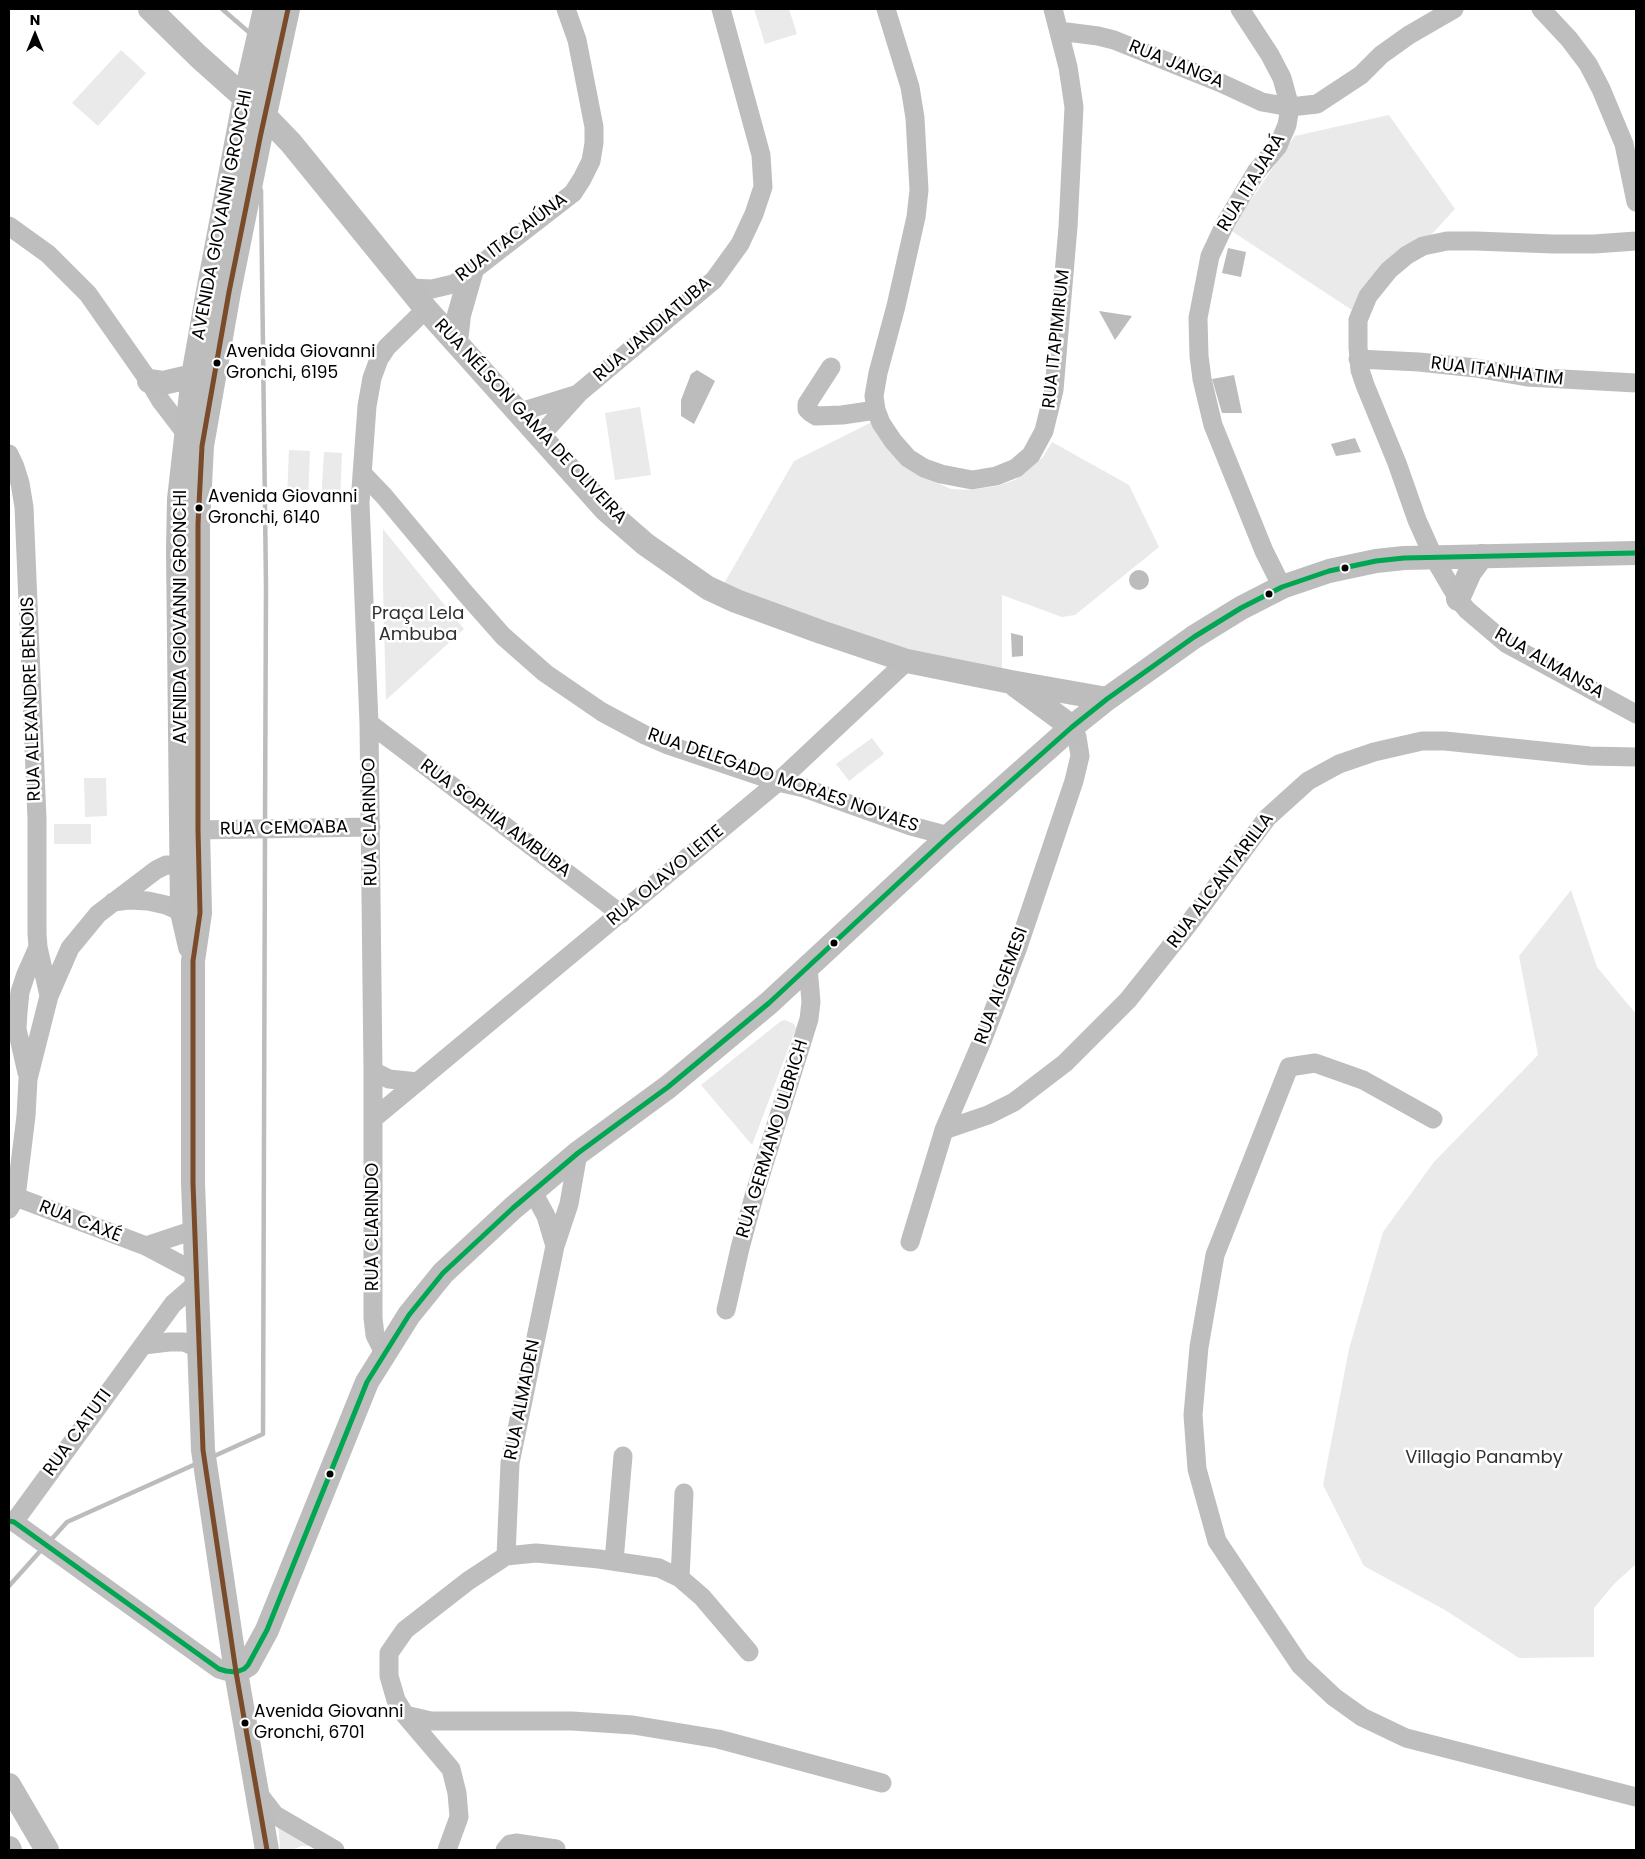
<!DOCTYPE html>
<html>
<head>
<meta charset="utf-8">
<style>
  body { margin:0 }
  #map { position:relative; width:1645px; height:1859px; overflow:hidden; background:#fff; font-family:Poppins,sans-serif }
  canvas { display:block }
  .frame { position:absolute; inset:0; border:10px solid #000; pointer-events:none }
  .north { position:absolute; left:10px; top:10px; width:50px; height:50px; -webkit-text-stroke:4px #fff; paint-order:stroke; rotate:0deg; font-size:14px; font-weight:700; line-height:20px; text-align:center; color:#000 }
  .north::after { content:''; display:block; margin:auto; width:18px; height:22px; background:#000; clip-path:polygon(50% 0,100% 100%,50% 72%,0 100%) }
</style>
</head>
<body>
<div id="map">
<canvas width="1645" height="1859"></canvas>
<div class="frame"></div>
<div class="north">N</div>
</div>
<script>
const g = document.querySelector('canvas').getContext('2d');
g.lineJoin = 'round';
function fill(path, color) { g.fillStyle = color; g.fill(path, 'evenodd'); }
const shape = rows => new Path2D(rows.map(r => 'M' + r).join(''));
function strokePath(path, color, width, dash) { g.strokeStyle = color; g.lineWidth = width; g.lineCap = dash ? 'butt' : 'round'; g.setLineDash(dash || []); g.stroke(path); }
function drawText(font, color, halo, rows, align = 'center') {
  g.font = font + ' Poppins,sans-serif'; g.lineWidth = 5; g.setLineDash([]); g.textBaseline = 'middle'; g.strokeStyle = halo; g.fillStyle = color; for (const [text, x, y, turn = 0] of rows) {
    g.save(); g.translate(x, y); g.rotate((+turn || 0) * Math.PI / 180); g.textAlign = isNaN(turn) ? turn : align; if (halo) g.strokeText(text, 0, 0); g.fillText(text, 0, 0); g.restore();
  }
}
const green = shape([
  [754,9,789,9,797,34,765,44],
  [121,50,146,73,98,126,72,103],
  [1389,115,1455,209,1358,314,1230,230,1295,136],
  [640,407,651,475,615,480,605,413],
  [872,422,914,472,951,489,970,490,997,486,1015,480,1043,457,1052,442,1129,485,1159,547,1075,615,1062,617,1002,595,1002,677,924,660,721,589,794,461],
  [289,450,310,451,308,499,287,498],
  [324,452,342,453,340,503,321,502],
  [383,529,464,629,386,700,383,586],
  [872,738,884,754,849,781,836,764],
  [84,778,106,778,107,816,85,817],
  [54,824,91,824,91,844,54,844],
  [1571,890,1597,967,1636,1014,1636,1564,1615,1583,1594,1608,1594,1657,1519,1658,1445,1610,1364,1566,1323,1485,1349,1349,1383,1232,1434,1162,1538,1055,1519,956],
  [785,1020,794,1024,796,1028,752,1145,701,1085,781,1021],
  [278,1822,316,1846,302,1846,291,1850,280,1850]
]);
const water = shape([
  [1228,248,1246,252,1241,277,1222,273],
  [1099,311,1132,316,1115,340],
  [697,370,715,381,694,424,681,416,681,400,691,374],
  [1234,375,1242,413,1222,413,1212,379],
  [1355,438,1361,452,1336,456,1331,444],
  '1129 580a10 10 0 1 1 20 0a10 10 0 1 1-20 0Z',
  [1011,633,1023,636,1023,656,1012,657]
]);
const stream = shape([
  [222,9,251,34],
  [261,190,266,586,265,825],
  [212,1457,263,1434,265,833],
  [50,1541,67,1522,198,1463],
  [9,1586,43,1548]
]);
const minor = shape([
  [886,9,910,87,915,118,919,190,916,217,896,306,878,373,874,396,876,410,881,423,893,441,908,458,924,468,941,474,972,480,996,476,1016,468,1031,455,1044,431,1054,390,1068,227,1074,107,1068,67,1053,9],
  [1240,9,1270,55,1282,78,1290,107,1287,125,1278,146,1256,172,1225,224,1210,256,1198,318,1199,356,1202,379,1213,425,1264,551,1282,587],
  [1541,9,1569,39,1588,64,1601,89,1624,144,1636,202],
  [1059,31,1098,36,1114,40,1221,83,1262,102,1290,107,1317,104,1361,75,1381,55,1409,35,1454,9],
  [9,226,48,254,88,294,149,381,161,401,190,439],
  [1636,241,1594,244,1553,244,1476,241,1447,241,1423,246,1407,255,1389,270,1368,296,1358,320,1358,347,1360,370,1365,385,1397,463,1417,520,1434,558,1458,599,1467,610,1507,644,1636,714],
  [410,288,432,289,453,284,462,279,573,193,582,179,591,161,594,143,594,127,577,40,566,9],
  [1358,359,1419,362,1476,368,1527,377,1636,383],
  [831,367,807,404,807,409,810,412,816,416,842,415,876,410],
  [520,412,578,394],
  [540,436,579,393,714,280,740,244,754,214,763,187,761,155,721,9],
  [9,454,15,467,20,483,24,507,37,819,37,934,38,947,49,996,28,1079,26,1116,16,1197,9,1209],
  [362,473,384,496,465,593,503,636,545,673,602,712,645,735,668,745,778,782,804,788,911,826,949,836],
  [369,723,621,914],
  [198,830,371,827],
  [113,902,129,900,148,901,166,905,182,912,195,913],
  [49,996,70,948,98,914,156,870,166,865,189,866,193,868],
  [373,1071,389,1079,418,1082],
  [27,1073,17,1029,18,1012,20,992,26,974,38,947],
  [373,1119,778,782,907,661],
  [1433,1119,1363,1080,1315,1063,1289,1067,1215,1255,1199,1347,1193,1415,1197,1469,1217,1541,1300,1665,1334,1697,1362,1717,1406,1738,1636,1797],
  [944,1130,988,1115,1014,1102,1065,1063,1128,1000,1187,926,1267,818,1308,781,1339,764,1374,752,1422,741,1445,741,1590,756,1636,757],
  [533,1192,546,1216,555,1246],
  [16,1197,146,1246,195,1272],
  [910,1242,944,1130,982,1041,1018,947,1074,781,1080,756,1077,737,1072,727],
  [146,1246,194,1230],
  [726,1310,740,1248,754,1196,809,1019,811,1002,808,967],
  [144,1345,169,1342,184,1342,198,1348],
  [384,1353,375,1335,373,1318,373,1071,369,723,360,503,367,406,372,378,379,359,387,347,426,309],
  [9,1521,14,1522,219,1669,226,1671,236,1672],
  [14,1522,173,1304,196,1284],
  [506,1556,510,1463,555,1246,569,1204,578,1153],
  [614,1561,623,1456],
  [680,1578,684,1493],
  [749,1652,702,1597,680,1578,659,1568,599,1559,536,1553,506,1556,468,1581,405,1630,389,1653,389,1676,396,1700,405,1715,431,1721,572,1721,633,1725,718,1739,882,1783],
  [405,1715,451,1769,457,1793,459,1817,447,1850],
  [258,1793,275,1815,335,1850],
  [505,1850,510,1844,516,1843,556,1849]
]);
const major = shape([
  [150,9,198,56,265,116,291,143,426,309,606,510,645,544,708,588,736,601,821,632,907,661,1011,682,1107,699],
  [456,342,459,315,471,273],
  [149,381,163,383,193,376],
  [1458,599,1470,572,1482,556],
  [1015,685,1072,727],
  [190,947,182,912,178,550,179,499,193,376,208,291,245,97,265,9],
  [236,1672,248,1665,267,1630,367,1382,409,1315,443,1273,513,1208,578,1153,668,1087,769,1003,949,836,1072,727,1107,699,1194,637,1241,608,1282,587,1329,571,1376,561,1404,558,1636,553],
  [9,1785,47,1850],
  [9,1848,10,1850],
  [267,1850,236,1672,203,1450,193,1183,193,961,200,913,198,830,198,524,202,446,229,292,260,138,288,9]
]);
const bus1 = shape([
  [9,1521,14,1522,219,1669,226,1671,236,1672,244,1669,248,1665,267,1630,367,1382,409,1315,443,1273,513,1208,578,1153,668,1087,769,1003,949,836,1072,727,1107,699,1194,637,1241,608,1282,587,1329,571,1376,561,1404,558,1636,553]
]);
const bus2 = shape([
  [267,1850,236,1672,203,1450,193,1183,193,961,200,913,198,830,198,524,202,446,229,292,260,138,288,9]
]);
const markers = [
  [217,363,4.5,"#000"],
  [199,508,4.5,"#000"],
  [1345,568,4.5,"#000"],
  [1269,594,4.5,"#000"],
  [834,943,4.5,"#000"],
  [330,1474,4.5,"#000"],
  [245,1723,4.5,"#000"]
];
const busNames = [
  ["Avenida Giovanni",226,353],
  ["Gronchi, 6195",226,374],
  ["Avenida Giovanni",208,498],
  ["Gronchi, 6140",208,519],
  ["Avenida Giovanni",254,1713],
  ["Gronchi, 6701",254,1734]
];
const streetNames = [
  ["RUA JANGA",1176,65,22],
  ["RUA ITAJARÁ",1252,183,-58],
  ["AVENIDA GIOVANNI GRONCHI",223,215,-79],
  ["RUA ITACAIÚNA",512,238,-37],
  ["RUA JANDIATUBA",653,330,-41],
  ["RUA ITAPIMIRUM",1057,339,-84],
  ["RUA ITANHATIM",1497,372,7],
  ["RUA NÉLSON GAMA DE OLIVEIRA",530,422,47],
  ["AVENIDA GIOVANNI GRONCHI",181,617,-90],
  ["RUA ALMANSA",1549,664,30],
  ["RUA ALEXANDRE BENOIS",32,699,-92],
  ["RUA DELEGADO MORAES NOVAES",783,781,19],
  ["RUA SOPHIA AMBUBA",495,819,37],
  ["RUA CLARINDO",371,822,-91],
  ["RUA CEMOABA",284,829,-1],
  ["RUA OLAVO LEITE",666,876,-40],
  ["RUA ALCANTARILLA",1221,881,-53],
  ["RUA ALGEMESI",1002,986,-70],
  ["RUA GERMANO ULBRICH",773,1139,-73],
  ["RUA CAXÉ",80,1222,21],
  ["RUA CLARINDO",373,1227,-90],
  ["RUA ALMADEN",523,1400,-79],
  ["RUA CATUTI",78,1433,-54]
];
const parkNames = [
  ["Praça Lela",418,614],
  ["Ambuba",418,635],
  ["Villagio Panamby",1484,1458]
];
fill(green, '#eaeaea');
fill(water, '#bcbcbc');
strokePath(stream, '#bcbcbc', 4.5);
strokePath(minor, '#bebebe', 19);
strokePath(major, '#bdbdbd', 24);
strokePath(bus1, '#00a651', 5);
strokePath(bus2, '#7a4b2a', 5);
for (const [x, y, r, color] of markers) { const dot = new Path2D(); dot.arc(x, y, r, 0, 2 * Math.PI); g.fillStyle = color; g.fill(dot); strokePath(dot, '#fff', 2); }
drawText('17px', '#000', '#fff', busNames, 'left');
drawText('18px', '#000', '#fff', streetNames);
drawText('18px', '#303030', '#fff', parkNames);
</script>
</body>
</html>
